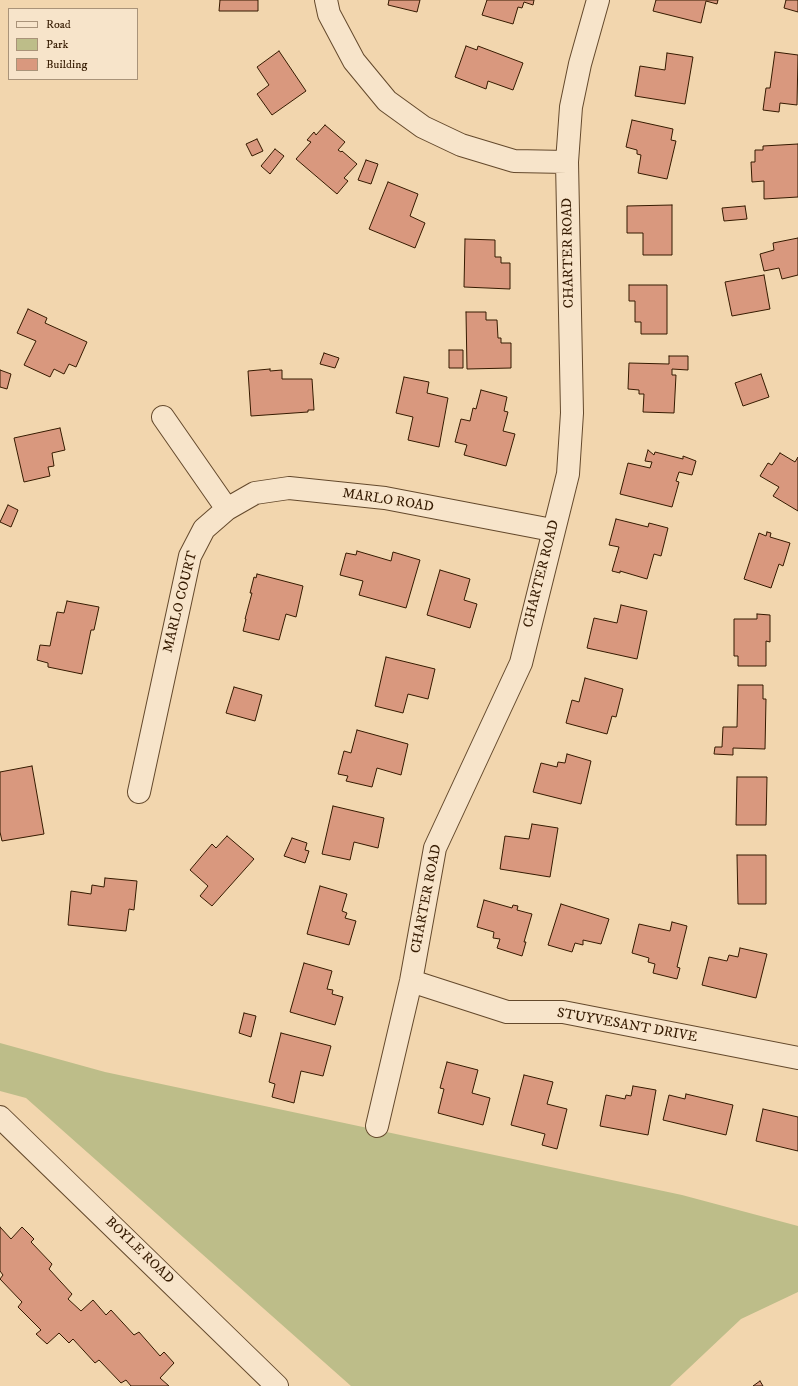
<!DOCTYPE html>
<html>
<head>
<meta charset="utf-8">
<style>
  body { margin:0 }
  #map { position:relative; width:798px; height:1386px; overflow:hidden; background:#f2d6ae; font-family:"IM FELL DW Pica",serif }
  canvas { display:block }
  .legend { position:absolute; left:8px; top:8px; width:130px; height:72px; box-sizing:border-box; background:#f7e4ca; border:1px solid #a99379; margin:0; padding:5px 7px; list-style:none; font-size:12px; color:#351a00 }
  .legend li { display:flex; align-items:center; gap:8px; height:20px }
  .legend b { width:20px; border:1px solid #a99379 }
</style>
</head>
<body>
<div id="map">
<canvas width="798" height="1386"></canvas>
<ul class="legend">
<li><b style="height:5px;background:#f7e4ca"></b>Road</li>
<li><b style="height:11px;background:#bdbd89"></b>Park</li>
<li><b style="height:11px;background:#d9987e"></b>Building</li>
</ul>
</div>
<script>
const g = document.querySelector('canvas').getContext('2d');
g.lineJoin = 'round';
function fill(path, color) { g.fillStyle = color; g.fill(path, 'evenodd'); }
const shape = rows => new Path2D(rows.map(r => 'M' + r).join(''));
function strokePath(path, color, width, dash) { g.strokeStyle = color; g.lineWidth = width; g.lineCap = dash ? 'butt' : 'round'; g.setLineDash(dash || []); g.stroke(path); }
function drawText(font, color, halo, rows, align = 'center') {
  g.font = font + ' "IM FELL DW Pica",serif'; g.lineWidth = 3; g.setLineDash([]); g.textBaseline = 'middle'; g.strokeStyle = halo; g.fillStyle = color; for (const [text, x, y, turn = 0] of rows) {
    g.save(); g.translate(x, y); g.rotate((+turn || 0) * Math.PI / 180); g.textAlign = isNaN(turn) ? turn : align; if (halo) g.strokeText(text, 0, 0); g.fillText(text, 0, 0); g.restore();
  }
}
const green = shape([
  [0,1043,105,1072,682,1195,798,1226,798,1292,741,1319,670,1386,351,1386,26,1098,0,1091]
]);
const building = shape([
  [220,0,258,0,258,11,219,11,220,0],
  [389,0,420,0,417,12,388,5,389,0],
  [487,0,534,0,533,5,524,2,522,8,518,7,513,24,482,15,487,0],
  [656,0,718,0,717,4,706,1,701,23,653,11,656,0],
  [786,0,798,0,798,12,784,8,786,0],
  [466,46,477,50,478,46,523,63,513,90,488,81,486,89,455,77,466,46],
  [279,51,306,91,272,115,257,94,269,85,257,67,279,51],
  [775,52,798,55,797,105,780,103,779,112,763,110,766,88,770,88,775,52],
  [667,53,693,57,685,104,635,96,640,66,665,70,667,53],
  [632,120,673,129,671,140,676,141,667,179,638,173,641,155,637,154,637,150,626,147,632,120],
  [325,125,345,142,338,150,341,152,342,151,357,164,344,178,348,181,337,194,296,159,311,142,307,140,314,132,316,135,325,125],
  [257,139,263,151,252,156,246,144,257,139],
  [798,144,798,197,764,199,764,181,752,182,751,162,755,162,755,150,763,150,763,146,798,144],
  [275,149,284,156,270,174,261,166,275,149],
  [366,160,378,164,371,184,358,180,366,160],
  [388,182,418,194,410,216,425,223,415,248,369,229,388,182],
  [672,205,672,255,643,255,643,233,627,233,627,206,672,205],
  [745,206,747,219,724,221,722,208,745,206],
  [798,238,798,275,782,279,779,268,764,271,760,254,774,250,773,243,798,238],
  [465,239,495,240,495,257,501,257,501,263,510,263,510,289,464,287,465,239],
  [764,275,770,309,732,316,725,282,764,275],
  [629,285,667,285,667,334,641,334,641,322,635,322,635,301,629,301,629,285],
  [28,309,47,318,45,323,87,342,76,367,69,364,64,374,54,369,50,377,24,365,36,341,17,333,28,309],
  [466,312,486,312,486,320,497,320,498,338,501,338,501,343,511,343,511,368,467,369,466,312],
  [449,350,463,350,463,368,449,368,449,350],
  [324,353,339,358,335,368,320,364,324,353],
  [669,356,688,356,688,370,672,369,672,375,676,375,674,413,643,412,644,394,639,394,639,390,628,389,629,363,669,364,669,356],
  [270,369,270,371,282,370,282,379,312,379,314,410,308,410,308,412,251,416,248,371,270,369],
  [0,370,11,374,7,389,0,387,0,370],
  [761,374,769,397,743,406,735,383,761,374],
  [404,377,429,382,427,393,448,398,439,447,408,440,413,417,396,413,404,377],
  [481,390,507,397,504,411,508,412,503,431,515,434,506,466,464,455,467,445,455,442,461,419,470,421,473,408,476,409,481,390],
  [60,428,65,450,52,453,54,466,48,467,50,476,24,482,14,438,60,428],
  [648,450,654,455,655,452,683,459,683,456,696,461,692,475,679,472,676,481,679,482,672,507,620,494,628,463,650,468,652,462,645,461,648,450],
  [780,453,795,462,798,457,798,511,773,496,779,487,760,476,768,463,772,465,780,453],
  [8,505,18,510,11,527,0,522,8,505],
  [616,519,648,527,649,523,668,528,661,556,654,554,647,579,620,571,620,573,612,571,619,547,609,545,616,519],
  [767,532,771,533,770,537,790,543,783,566,779,564,771,588,744,579,759,533,766,536,767,532],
  [357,551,391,561,393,552,420,560,406,608,359,595,363,581,340,575,346,553,356,555,357,551],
  [440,570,470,579,464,600,477,604,470,628,427,615,440,570],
  [257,574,303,586,296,617,286,614,279,640,243,631,246,619,245,619,252,593,250,593,254,577,256,578,257,574],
  [67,601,99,607,94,630,91,630,82,674,48,667,48,663,37,660,40,645,50,646,57,612,64,613,67,601],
  [621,605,647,611,637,659,587,648,594,618,617,623,621,605],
  [757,614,770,615,770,642,766,641,766,666,738,666,738,656,734,656,734,619,757,619,757,614],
  [386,657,435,669,428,699,408,694,403,713,375,706,386,657],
  [585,678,623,689,616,717,612,716,607,734,566,723,572,700,579,702,585,678],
  [738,685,763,685,763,699,766,699,765,749,733,748,733,755,714,754,715,747,722,747,723,727,737,727,738,685],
  [234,687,262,695,255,721,226,713,234,687],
  [357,730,408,744,401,775,377,768,372,787,346,781,348,776,338,774,344,751,351,753,357,730],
  [567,754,591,761,581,804,533,792,541,763,557,767,558,762,565,763,567,754],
  [32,766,44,834,2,841,0,832,0,772,32,766],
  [737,777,767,777,766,825,736,825,737,777],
  [333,806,384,818,378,848,354,842,350,860,322,854,333,806],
  [532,824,558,828,550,877,500,869,505,836,529,839,532,824],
  [227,836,254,859,212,906,200,896,208,886,190,870,212,844,216,848,227,836],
  [292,838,307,843,305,850,309,851,305,863,284,856,292,838],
  [737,855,766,855,766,904,738,904,737,855],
  [105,878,137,881,134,910,129,909,126,931,68,925,71,891,91,894,92,885,104,887,105,878],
  [320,886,347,894,342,911,347,913,345,918,356,921,349,945,307,934,320,886],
  [484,900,512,908,513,905,518,906,517,910,532,914,524,942,526,942,522,956,497,948,500,939,493,938,494,932,477,927,484,900],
  [561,904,609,919,601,944,583,940,583,945,575,943,572,952,548,945,561,904],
  [672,922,687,926,677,967,680,968,677,979,653,973,655,964,648,962,649,958,632,953,639,924,670,931,672,922],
  [740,948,767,954,756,998,702,985,709,957,727,961,729,955,738,957,740,948],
  [304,963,332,971,327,989,333,990,332,994,343,997,335,1025,290,1012,304,963],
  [244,1013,256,1016,251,1037,239,1033,244,1013],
  [281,1033,331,1046,323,1076,301,1071,294,1103,272,1097,275,1084,269,1082,281,1033],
  [447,1062,478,1070,472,1093,490,1098,483,1125,438,1113,444,1089,440,1088,447,1062],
  [524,1075,553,1082,547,1104,567,1109,557,1149,542,1145,545,1134,511,1125,524,1075],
  [633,1086,656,1090,648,1135,600,1126,606,1095,625,1099,626,1095,631,1096,633,1086],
  [686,1094,733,1105,726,1135,663,1120,669,1095,685,1099,686,1094],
  [763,1109,798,1117,798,1151,756,1141,763,1109],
  [0,1227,11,1239,22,1227,34,1239,31,1242,52,1264,49,1269,72,1294,68,1299,81,1311,93,1300,106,1315,111,1310,134,1335,139,1332,160,1356,164,1352,174,1363,160,1378,169,1386,131,1386,126,1380,121,1383,99,1360,95,1363,73,1339,69,1343,59,1333,47,1344,36,1334,41,1330,18,1307,22,1302,0,1279,3,1275,0,1271,0,1227],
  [760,1381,763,1386,753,1386,760,1381]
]);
const minor = shape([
  [326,0,329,14,354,61,387,101,423,127,461,145,514,161,567,162],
  [163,417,227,509],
  [139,792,190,556,204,529,227,509,255,493,289,488,385,498,552,530],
  [411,981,507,1012,563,1012,798,1058],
  [0,1117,277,1386],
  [377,1126,411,981,435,848,521,663,568,474,572,413,567,162,571,107,580,64,598,0]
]);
const streetNames = [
  ["CHARTER ROAD",569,253,-91],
  ["MARLO ROAD",388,501,9],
  ["CHARTER ROAD",542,574,-76],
  ["MARLO COURT",181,602,-76],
  ["CHARTER ROAD",427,899,-79],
  ["STUYVESANT DRIVE",627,1026,10],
  ["BOYLE ROAD",139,1251,44]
];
fill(green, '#bdbd89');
fill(building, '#d9987e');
strokePath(building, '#351a00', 1);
strokePath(minor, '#64492c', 24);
strokePath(minor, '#f7e4ca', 22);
drawText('14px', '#351a00', '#f7e4ca', streetNames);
</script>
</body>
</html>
